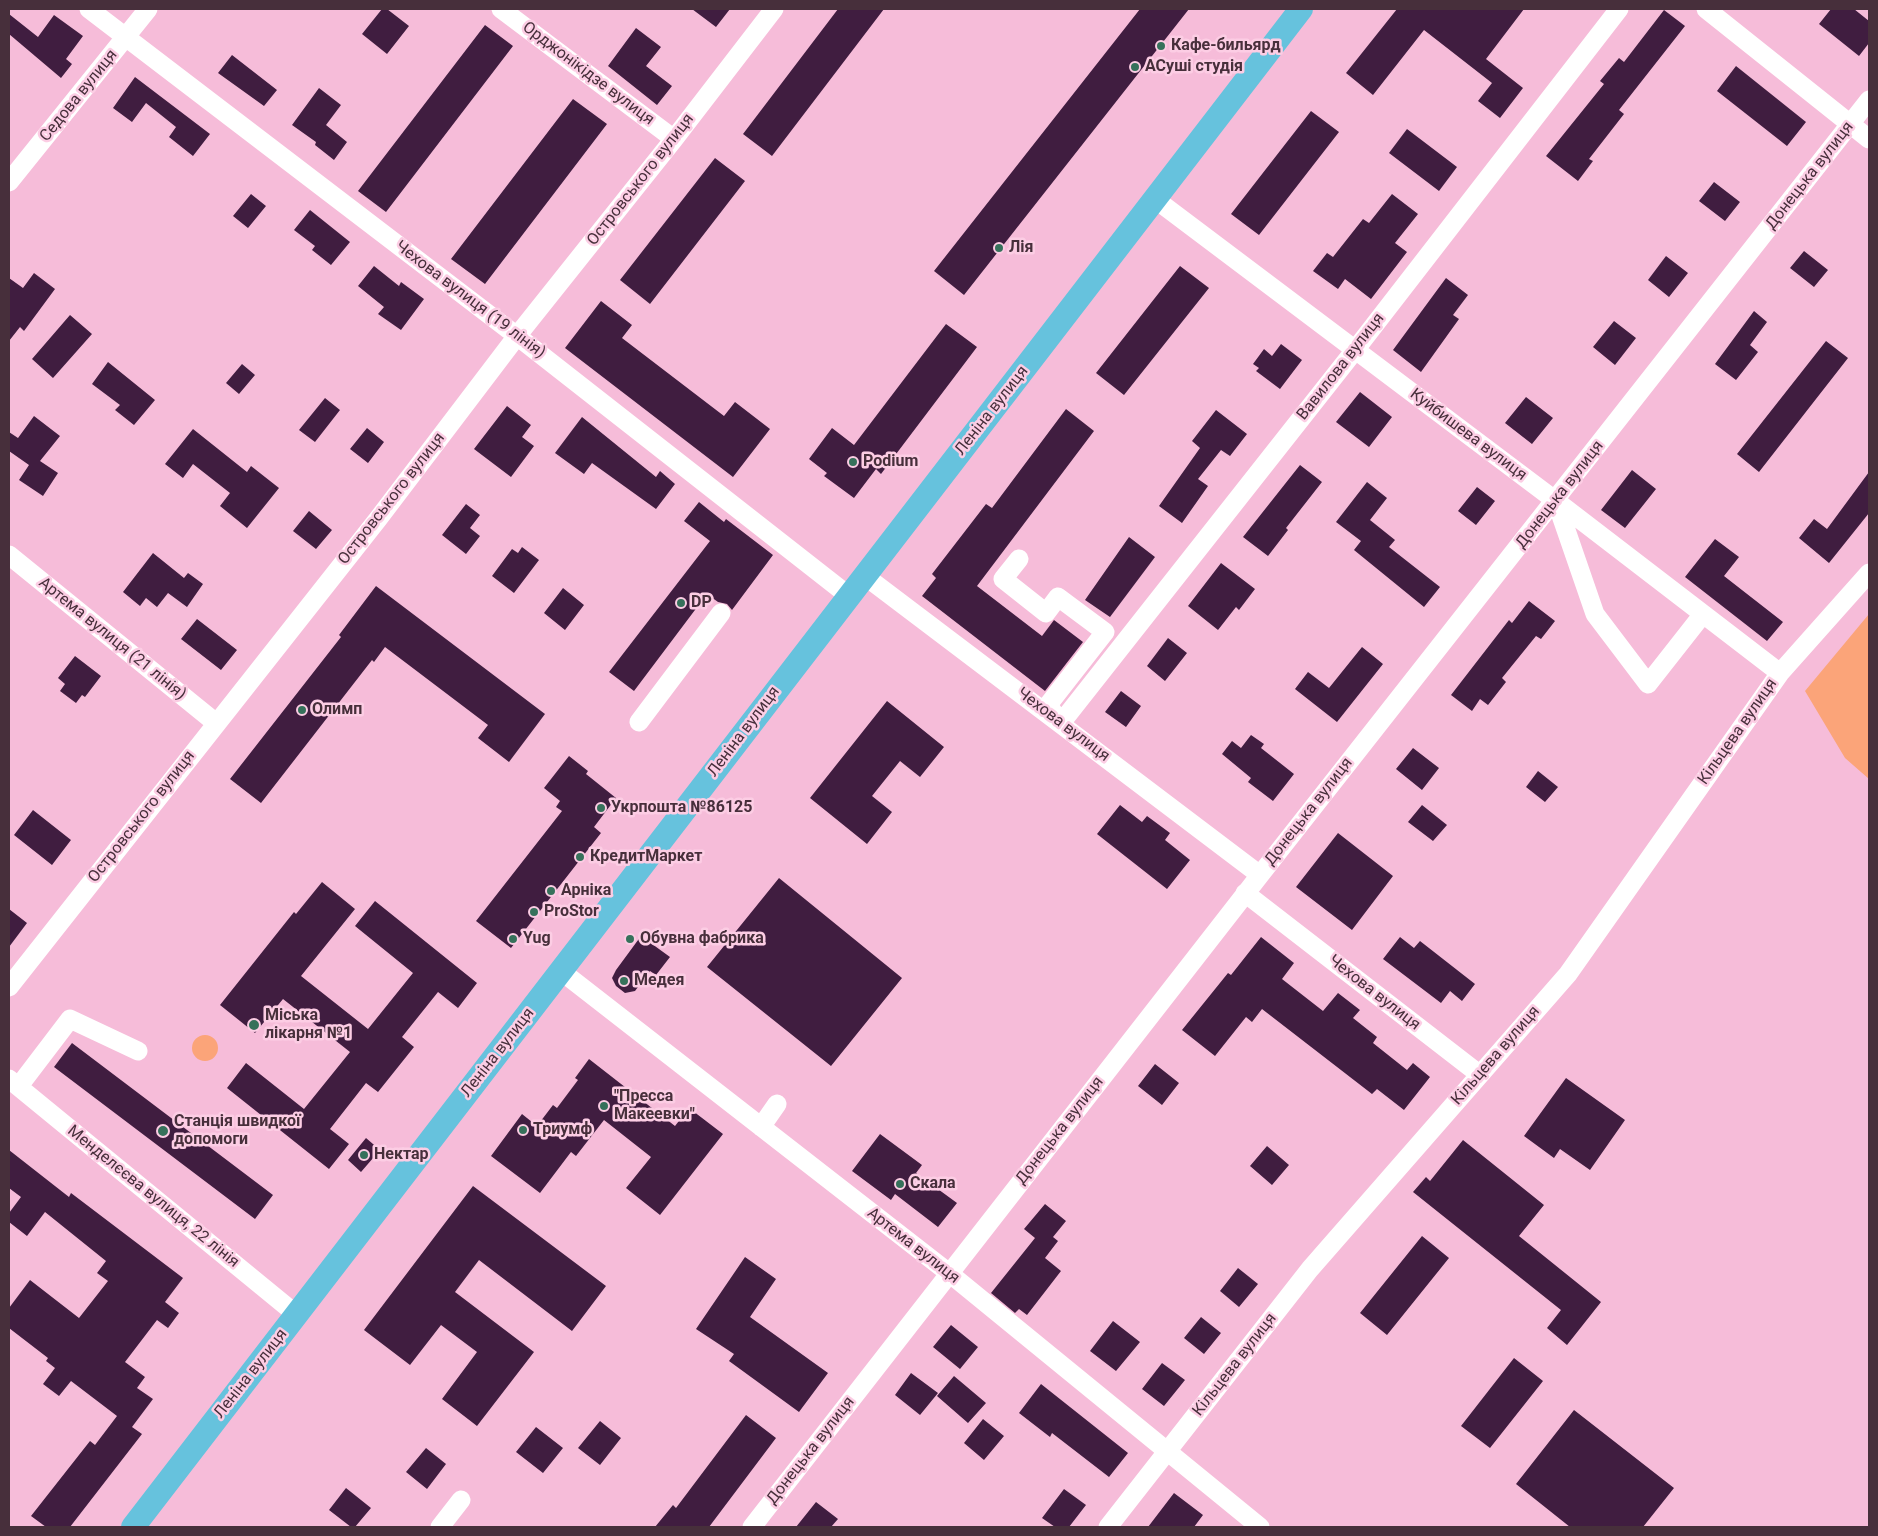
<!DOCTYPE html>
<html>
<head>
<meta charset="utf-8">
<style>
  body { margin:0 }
  #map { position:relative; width:1878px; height:1536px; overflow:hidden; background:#f6bcd9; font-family:Roboto,sans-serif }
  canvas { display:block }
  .frame { position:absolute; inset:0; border:10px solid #472f3b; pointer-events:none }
</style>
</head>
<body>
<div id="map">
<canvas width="1878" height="1536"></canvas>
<div class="frame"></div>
</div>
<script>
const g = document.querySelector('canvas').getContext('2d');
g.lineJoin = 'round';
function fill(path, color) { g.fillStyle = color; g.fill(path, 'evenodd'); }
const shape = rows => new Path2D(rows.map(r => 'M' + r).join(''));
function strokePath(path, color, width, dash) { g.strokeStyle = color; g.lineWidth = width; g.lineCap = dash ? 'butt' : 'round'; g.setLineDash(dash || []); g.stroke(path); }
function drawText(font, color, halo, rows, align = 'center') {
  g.font = font + ' Roboto,sans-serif'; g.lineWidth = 5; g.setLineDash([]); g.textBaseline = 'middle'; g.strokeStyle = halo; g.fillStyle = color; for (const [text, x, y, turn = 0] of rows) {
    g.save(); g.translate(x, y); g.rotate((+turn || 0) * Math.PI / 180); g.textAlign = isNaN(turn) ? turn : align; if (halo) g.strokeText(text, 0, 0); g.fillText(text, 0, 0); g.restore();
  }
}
const green = shape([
  [1869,614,1869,779,1845,758,1805,691],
  '192 1048a13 13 0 1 1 26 0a13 13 0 1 1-26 0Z'
]);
const building = shape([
  [382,9,387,9,409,26,387,54,362,34],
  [692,9,730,9,716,27],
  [838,9,884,9,772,156,743,134],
  [1140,9,1189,9,964,295,934,271],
  [1397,9,1524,9,1486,59,1523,88,1500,118,1478,101,1492,83,1424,30,1373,95,1346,73],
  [1831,9,1854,9,1869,21,1869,43,1859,56,1819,24],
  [1664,10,1685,26,1619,110,1624,114,1589,159,1593,161,1578,181,1546,156,1604,84,1600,81,1619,58,1624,62],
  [9,14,38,37,54,15,83,36,66,59,72,64,61,78,9,34],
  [485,25,513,46,386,212,358,191],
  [636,28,661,47,646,66,672,86,657,105,608,66],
  [232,55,277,90,264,106,218,73],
  [1736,66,1806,122,1787,146,1717,91],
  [135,77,210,134,193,156,169,137,176,127,146,103,132,122,113,108],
  [319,88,341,105,326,125,347,142,334,160,315,145,316,142,292,125],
  [573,99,607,124,485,284,451,259],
  [1311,111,1339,132,1259,235,1231,214],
  [1407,129,1457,167,1439,191,1389,153],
  [715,158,745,181,650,304,620,280],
  [1714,182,1740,202,1725,221,1699,201],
  [251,194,266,206,248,228,233,216],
  [1392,194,1418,214,1395,243,1407,252,1371,299,1345,279,1338,289,1313,271,1327,253,1333,257,1363,219,1369,223],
  [310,210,350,242,331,265,312,250,315,246,294,230],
  [1804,251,1828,270,1814,287,1790,268],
  [1666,256,1688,273,1669,297,1648,280],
  [374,266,399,286,401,282,424,299,401,330,378,314,384,307,358,286],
  [1180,266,1209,288,1124,395,1096,373],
  [34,273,55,289,24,331,20,327,9,341,9,278,23,288],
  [1446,278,1468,295,1453,315,1459,319,1421,372,1393,350],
  [601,301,632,325,622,338,724,416,735,402,770,429,733,477,565,348],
  [1754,311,1767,322,1750,345,1758,352,1736,380,1715,364],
  [70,315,92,334,53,378,32,359],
  [1614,321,1636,338,1615,365,1593,347],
  [946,324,977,347,881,474,876,469,854,498,824,476,827,473,809,459,832,428,854,445],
  [1826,341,1848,358,1759,472,1737,454],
  [1281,344,1302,360,1280,389,1256,371,1259,368,1253,364,1264,349,1272,356],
  [108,362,155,400,134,425,115,410,120,405,92,384],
  [242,364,255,375,239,394,226,383],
  [1360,392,1392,417,1369,447,1336,422],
  [1526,397,1553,418,1532,444,1505,423],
  [325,398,340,410,315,442,299,430],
  [507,406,531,425,522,437,534,446,511,477,474,449],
  [1066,409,1094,431,977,586,1042,636,1054,620,1083,642,1045,691,922,596,936,578,932,574,986,504,992,508],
  [1216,410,1247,434,1230,456,1221,450,1198,479,1208,486,1182,523,1159,506,1200,448,1192,441],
  [34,416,60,436,40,461,58,473,43,496,19,480,29,465,9,451,9,432,18,438],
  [582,417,656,477,660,471,675,484,656,509,592,463,584,474,555,453],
  [367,428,384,442,368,463,350,449],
  [193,429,247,472,251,466,279,488,247,528,220,506,230,493,193,464,183,478,165,464],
  [1300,465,1322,482,1286,528,1288,530,1268,556,1243,537],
  [1632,470,1656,489,1625,528,1601,510],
  [1869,472,1869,513,1829,563,1799,538,1814,519,1827,529],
  [1367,482,1387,498,1370,520,1395,540,1389,547,1440,587,1424,607,1354,550,1361,541,1336,522],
  [1477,487,1495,501,1476,525,1458,511],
  [699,502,724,522,726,519,773,555,732,610,727,604,718,602,707,594,634,691,609,672,710,541,684,521],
  [466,504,480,515,470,528,480,536,466,554,442,535],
  [309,511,332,530,316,549,293,531],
  [1129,537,1155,557,1110,617,1085,600],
  [1715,539,1739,557,1724,576,1783,622,1767,641,1685,577],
  [522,547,539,560,514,593,492,576,512,549,518,553],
  [153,553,184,578,188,573,203,584,187,607,168,593,157,607,146,598,140,606,123,592],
  [1221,563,1255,589,1239,610,1236,607,1218,630,1188,606],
  [376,586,545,714,509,762,478,738,488,725,385,647,374,662,372,660,261,803,230,779,341,637,339,635],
  [563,588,584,605,565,630,544,613],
  [1529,601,1555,621,1541,639,1536,636,1502,678,1506,682,1488,705,1480,699,1472,711,1451,695,1509,620,1512,623],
  [197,619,237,650,221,670,181,639],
  [1168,638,1187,653,1165,681,1147,666],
  [1362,647,1383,664,1337,722,1295,689,1308,672,1329,688],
  [75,656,101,676,85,697,82,695,76,703,60,691,65,684,58,678],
  [1121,691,1141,706,1126,727,1105,712],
  [887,701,944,747,920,777,900,761,872,796,892,812,867,844,810,798],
  [1251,735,1264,744,1261,748,1294,774,1273,801,1248,782,1251,778,1222,754,1232,741,1241,748],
  [1413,748,1439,768,1422,790,1396,769],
  [569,756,588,771,586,774,616,798,594,827,601,833,511,948,476,921,562,811,556,807,560,801,544,788],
  [1538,771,1558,787,1545,802,1526,787],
  [1120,805,1142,822,1147,816,1170,833,1165,840,1190,860,1167,889,1097,834],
  [1422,805,1447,825,1433,841,1408,822],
  [33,810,71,840,52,865,14,835],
  [1338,833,1393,876,1352,930,1296,887],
  [779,878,902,978,831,1066,707,967],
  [322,882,355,909,301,976,368,1029,413,973,355,926,375,901,477,983,458,1008,438,992,402,1037,414,1047,378,1092,366,1083,330,1129,349,1144,329,1169,227,1088,246,1063,304,1109,350,1052,283,999,255,1033,220,1005,294,912,296,914],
  [9,909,27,923,9,947],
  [641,936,670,957,656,975,650,971,635,991,625,993,616,986,612,978,616,970],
  [1261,937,1294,963,1282,979,1323,1011,1338,993,1360,1010,1353,1018,1377,1037,1373,1043,1407,1070,1413,1063,1430,1077,1404,1110,1377,1089,1372,1094,1262,1009,1252,1022,1246,1017,1215,1056,1182,1030,1228,973,1231,975],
  [1400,937,1414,948,1420,941,1475,984,1462,1001,1450,991,1441,1003,1383,959],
  [72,1043,273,1195,255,1219,54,1067],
  [589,1059,675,1126,689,1108,723,1134,660,1215,626,1188,651,1157,604,1120,576,1156,571,1152,540,1193,491,1156,522,1114,537,1126,553,1105,557,1108,578,1080,575,1078],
  [1155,1064,1179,1083,1162,1105,1138,1086],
  [1566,1078,1625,1120,1590,1170,1560,1149,1554,1158,1524,1136],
  [880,1134,922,1165,916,1173,957,1203,938,1227,895,1194,891,1200,852,1171],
  [366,1138,380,1150,361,1172,348,1160],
  [1463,1140,1544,1205,1519,1236,1601,1302,1567,1345,1547,1328,1561,1310,1413,1192,1426,1177,1430,1181],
  [1267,1146,1289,1165,1272,1185,1250,1166],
  [9,1150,69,1197,71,1193,183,1278,165,1302,179,1313,168,1328,157,1320,125,1362,145,1377,137,1388,153,1399,132,1427,142,1434,70,1527,46,1527,31,1516,90,1441,95,1445,117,1416,71,1381,59,1396,43,1384,55,1368,46,1361,48,1358,9,1328,9,1308,30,1280,79,1318,108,1281,97,1273,106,1261,45,1212,27,1236,9,1222,9,1213,21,1197,9,1188],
  [473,1186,606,1286,572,1331,479,1260,455,1292,534,1352,477,1426,442,1399,477,1352,441,1325,410,1365,364,1330],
  [1045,1204,1066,1221,1053,1237,1058,1241,1045,1258,1061,1271,1027,1315,1019,1309,1015,1313,991,1293,1035,1238,1024,1229],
  [1422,1236,1449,1258,1387,1335,1360,1313],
  [745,1257,776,1279,750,1317,828,1373,799,1412,729,1361,734,1354,696,1329],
  [1238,1268,1258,1284,1239,1307,1220,1291],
  [1201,1317,1221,1333,1204,1354,1184,1338],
  [1113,1321,1140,1342,1116,1371,1090,1351],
  [951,1325,978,1347,960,1369,933,1347],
  [1514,1358,1543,1381,1490,1448,1461,1426],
  [1162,1363,1185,1380,1164,1406,1142,1389],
  [911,1373,938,1393,920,1415,895,1395],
  [954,1376,986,1403,968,1423,937,1396],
  [1041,1384,1128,1453,1109,1477,1052,1433,1050,1437,1019,1413],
  [1574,1410,1674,1488,1643,1527,1570,1527,1516,1484],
  [746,1415,776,1438,709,1527,655,1527,673,1505,676,1508],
  [983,1419,1004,1436,984,1460,964,1443],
  [600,1421,621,1438,600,1465,578,1448],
  [536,1427,563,1448,543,1473,516,1452],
  [426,1448,446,1464,427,1489,406,1472],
  [346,1488,371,1508,355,1527,351,1527,329,1510],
  [1064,1489,1086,1505,1069,1527,1055,1527,1042,1518],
  [1174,1493,1203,1515,1194,1527,1148,1527],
  [816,1502,838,1519,831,1527,796,1527]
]);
const minor = shape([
  [89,9,517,336,849,596],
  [501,9,674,139],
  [1706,9,1869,139],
  [9,182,148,9],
  [1155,199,1556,501,1780,673],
  [1556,501,1595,614,1648,684,1703,614],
  [9,555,216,723],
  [1019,559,1003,579,1046,613,1058,597,1105,632,1048,705,1061,723,1355,350,1619,9],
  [865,576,1260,875],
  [639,722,721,613],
  [1245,893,1479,1074],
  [561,971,949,1273,1260,1527],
  [9,987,378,519,517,336,674,139,774,9],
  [9,1079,297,1315],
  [19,1086,70,1019,138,1051],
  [761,1127,777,1104],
  [440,1527,461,1500],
  [752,1527,1260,875,1869,100],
  [1108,1527,1310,1269,1568,974,1780,673,1869,573]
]);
const major = shape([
  [133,1527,1301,9]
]);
const markers = [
  [1161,46,5,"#36715b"],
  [1135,67,5,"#36715b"],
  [999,248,5,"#36715b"],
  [853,462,5,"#36715b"],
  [681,603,5,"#36715b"],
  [302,710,5,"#36715b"],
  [601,808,5,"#36715b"],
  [580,857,5,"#36715b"],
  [551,891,5,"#36715b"],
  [534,912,5,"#36715b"],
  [513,939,5,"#36715b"],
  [630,939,5,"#36715b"],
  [624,981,5,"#36715b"],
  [254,1025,6,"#36715b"],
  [604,1106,5,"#36715b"],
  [523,1130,5,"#36715b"],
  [163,1131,6,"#36715b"],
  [364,1155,5,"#36715b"],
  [900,1184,5,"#36715b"]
];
const poiNames = [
  ["Кафе-бильярд",1171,46],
  ["АСуші студія",1145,67],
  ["Лія",1009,248],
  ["Podium",863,462],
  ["DP",691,603],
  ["Олимп",312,710],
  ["Укрпошта №86125",611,808],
  ["КредитМаркет",590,857],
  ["Арніка",561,891],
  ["ProStor",544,912],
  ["Yug",523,939],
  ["Обувна фабрика",640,939],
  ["Медея",634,981],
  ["Міська",265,1016],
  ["лікарня №1",265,1034],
  ["\"Пресса",614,1097],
  ["Макеевки\"",614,1115],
  ["Станція швидкої",174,1122],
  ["допомоги",174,1140],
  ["Триумф",533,1130],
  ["Нектар",374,1155],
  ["Скала",910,1184]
];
const streetNames = [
  ["Орджонікідзе вулиця",588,74,37],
  ["Седова вулиця",79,96,-51],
  ["Донецька вулиця",1810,176,-52],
  ["Островського вулиця",641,180,-52],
  ["Чехова вулиця (19 лiнiя)",470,300,37],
  ["Вавилова вулиця",1341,367,-52],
  ["Леніна вулиця",992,411,-52],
  ["Куйбишева вулиця",1468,435,37],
  ["Донецька вулиця",1560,495,-52],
  ["Островського вулиця",392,499,-52],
  ["Артема вулиця (21 лiнiя)",112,639,39],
  ["Чехова вулиця",1063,725,37],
  ["Леніна вулиця",744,732,-53],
  ["Кільцева вулиця",1738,732,-55],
  ["Донецька вулиця",1309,812,-52],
  ["Островського вулиця",142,817,-52],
  ["Чехова вулиця",1374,993,38],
  ["Леніна вулиця",498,1053,-52],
  ["Кільцева вулиця",1496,1056,-49],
  ["Донецька вулиця",1060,1131,-52],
  ["Менделєєва вулиця, 22 лінія",153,1197,39],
  ["Артема вулиця",913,1246,38],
  ["Кільцева вулиця",1235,1365,-52],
  ["Леніна вулиця",251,1374,-52],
  ["Донецька вулиця",811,1451,-52]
];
fill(green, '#fba479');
fill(building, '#401d40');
strokePath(minor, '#fff', 19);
strokePath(major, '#66c2dd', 24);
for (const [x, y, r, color] of markers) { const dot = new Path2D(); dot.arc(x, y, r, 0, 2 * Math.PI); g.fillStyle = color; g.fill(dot); strokePath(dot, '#fccde4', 2); }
drawText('bold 16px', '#472f3b', '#fccde4', poiNames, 'left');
drawText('16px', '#472f3b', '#fccde4', streetNames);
</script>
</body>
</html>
